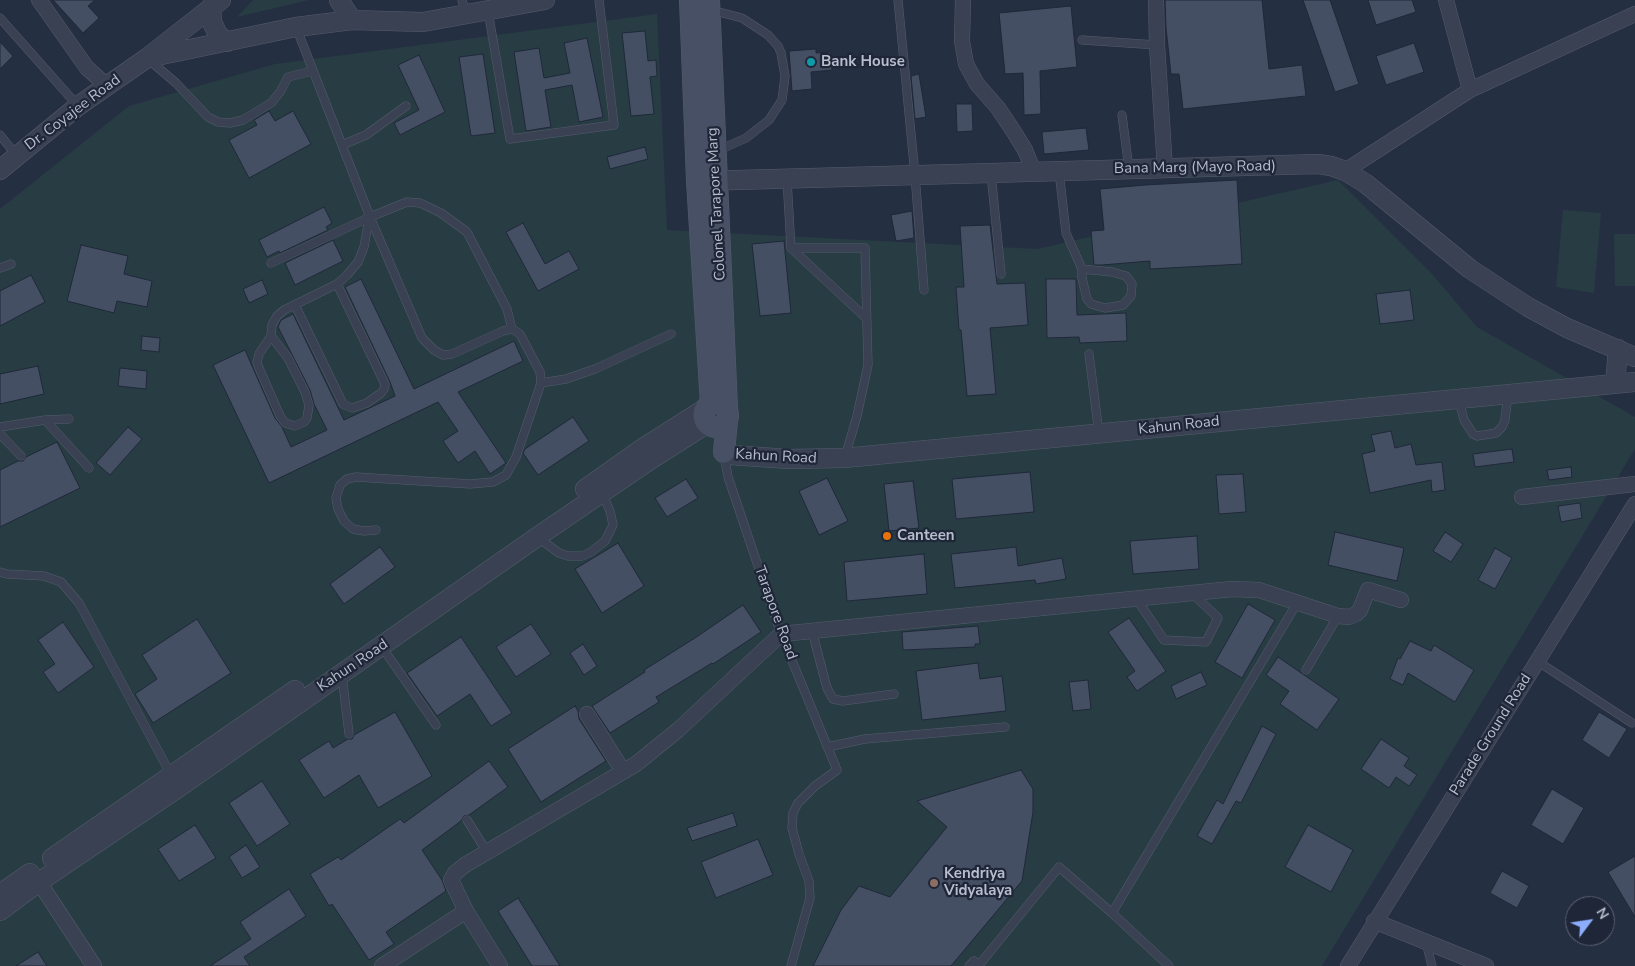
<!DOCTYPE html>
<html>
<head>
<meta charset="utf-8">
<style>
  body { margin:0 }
  #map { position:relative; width:1635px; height:966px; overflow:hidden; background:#252f42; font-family:"Nunito Sans",sans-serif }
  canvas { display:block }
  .north { position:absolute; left:1565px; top:896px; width:50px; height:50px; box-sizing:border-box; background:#1e2637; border:1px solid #5b6273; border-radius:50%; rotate:59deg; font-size:14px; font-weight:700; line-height:20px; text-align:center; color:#b7bdcc }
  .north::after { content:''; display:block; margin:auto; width:18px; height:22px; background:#8cadfb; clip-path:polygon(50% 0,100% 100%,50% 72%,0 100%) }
</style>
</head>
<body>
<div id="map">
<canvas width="1635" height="966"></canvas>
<div class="north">N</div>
</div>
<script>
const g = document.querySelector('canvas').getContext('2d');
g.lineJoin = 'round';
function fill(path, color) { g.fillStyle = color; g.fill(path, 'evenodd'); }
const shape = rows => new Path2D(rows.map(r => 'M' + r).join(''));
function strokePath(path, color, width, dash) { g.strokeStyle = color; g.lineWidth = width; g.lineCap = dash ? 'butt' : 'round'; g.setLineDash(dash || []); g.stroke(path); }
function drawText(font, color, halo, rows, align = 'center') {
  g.font = font + ' "Nunito Sans",sans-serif'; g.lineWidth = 4.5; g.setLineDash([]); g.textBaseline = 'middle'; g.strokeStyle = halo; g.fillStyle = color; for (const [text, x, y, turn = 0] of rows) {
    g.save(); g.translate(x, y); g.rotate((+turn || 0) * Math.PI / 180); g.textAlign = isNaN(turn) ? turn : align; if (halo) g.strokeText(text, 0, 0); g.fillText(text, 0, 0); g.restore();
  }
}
const green = shape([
  [253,0,309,0,237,17],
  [657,14,667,230,1037,249,1338,180,1433,275,1477,327,1635,417,1635,449,1322,966,0,966,0,209,129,106,275,64],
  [1563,210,1601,213,1594,293,1556,287],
  [1614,234,1635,234,1635,286,1615,286]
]);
const building = shape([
  [53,0,95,0,88,6,99,18,83,33,53,0],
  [1165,0,1262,0,1269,69,1302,65,1306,96,1183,109,1179,74,1171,74,1166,28,1165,0],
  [1303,0,1330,0,1359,84,1335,92,1303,0],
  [1368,0,1412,0,1416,12,1376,25,1368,0],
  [1071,6,1077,67,1040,71,1041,114,1024,115,1023,73,1005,74,999,13,1071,6],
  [645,31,648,61,656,60,657,76,650,77,654,114,631,116,622,33,645,31],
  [587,38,603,117,579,122,572,85,545,90,551,127,526,131,514,52,539,48,544,78,570,73,564,43,587,38],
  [0,42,13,56,0,69,0,42],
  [1414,43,1424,72,1386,85,1376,56,1414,43],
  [816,49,816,53,831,52,832,70,811,72,812,89,792,91,789,51,816,49],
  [483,54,495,133,471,136,459,57,483,54],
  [419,55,445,112,400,135,394,123,419,110,398,65,419,55],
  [919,74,926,117,915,119,911,76,919,74],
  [956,104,972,104,973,131,957,132,956,104],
  [269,111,275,121,293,111,311,144,249,178,229,140,257,125,254,120,269,111],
  [1086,128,1089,150,1044,154,1042,132,1086,128],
  [645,147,648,159,610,169,607,157,645,147],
  [1237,180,1242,264,1150,269,1150,261,1102,265,1094,265,1091,231,1104,230,1100,189,1145,185,1237,180],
  [324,207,332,223,326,227,328,230,280,253,279,251,267,257,259,240,324,207],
  [912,211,914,238,896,241,891,215,912,211],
  [523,223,545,264,569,251,579,269,538,291,506,232,523,223],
  [990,225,997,284,1025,283,1028,325,990,328,996,394,967,396,961,330,959,330,956,287,964,287,960,226,990,225],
  [333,240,343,261,295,285,285,263,333,240],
  [784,241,791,313,760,316,752,244,784,241],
  [81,245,128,256,124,274,152,281,147,307,117,301,114,313,67,301,81,245],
  [31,275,45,302,0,326,0,291,31,275],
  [361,279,414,389,514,341,523,361,458,392,506,463,490,474,475,451,458,463,443,441,458,431,438,402,269,483,213,365,245,350,275,418,282,427,291,447,327,430,314,404,310,390,278,327,281,320,293,314,344,420,395,396,390,382,345,287,361,279],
  [1046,279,1076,279,1077,315,1126,313,1127,341,1080,343,1079,337,1047,338,1046,279],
  [262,280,268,294,249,303,243,289,262,280],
  [1410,290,1414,320,1380,324,1376,294,1410,290],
  [142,336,160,338,159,352,141,350,142,336],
  [38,366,44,394,0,404,0,374,38,366],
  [120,368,147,371,146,389,118,386,120,368],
  [573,417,589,441,538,475,523,453,525,449,573,417],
  [128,427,142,439,110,475,96,463,128,427],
  [1391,431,1395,448,1411,444,1416,465,1442,462,1445,490,1432,492,1431,480,1370,493,1362,454,1375,451,1371,435,1391,431],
  [57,442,80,488,0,527,0,470,18,461,23,461,26,457,57,442],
  [1512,449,1514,462,1475,467,1473,454,1512,449],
  [1571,467,1572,477,1549,480,1547,470,1571,467],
  [1030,472,1034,512,956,519,952,479,1030,472],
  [1243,474,1246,512,1219,514,1216,475,1243,474],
  [827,478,848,521,819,535,799,491,827,478],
  [686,479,698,498,667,517,655,498,686,479],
  [913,481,919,528,889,531,884,484,913,481],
  [1580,503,1582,518,1561,522,1558,506,1580,503],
  [1335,532,1404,548,1397,581,1328,565,1335,532],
  [1445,532,1463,544,1451,562,1433,551,1445,532],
  [1197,536,1199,569,1133,574,1130,541,1197,536],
  [618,543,644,586,602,613,575,569,618,543],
  [380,547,395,567,344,604,330,584,380,547],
  [1016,547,1018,566,1062,558,1066,579,1036,584,1035,580,955,588,951,554,1016,547],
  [1495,548,1512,558,1495,589,1478,580,1495,548],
  [924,554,927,594,847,601,844,562,924,554],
  [1248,604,1275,620,1242,678,1215,662,1248,604],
  [743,605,761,632,713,664,712,663,656,697,659,702,610,733,592,706,645,672,644,670,695,638,743,605],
  [1129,618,1166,671,1137,691,1127,677,1135,671,1108,632,1129,618],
  [197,619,231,673,153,723,135,694,157,679,142,655,197,619],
  [63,622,94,667,58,693,43,672,55,664,38,640,63,622],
  [531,624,551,654,516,677,496,647,531,624],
  [978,626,980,644,975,644,975,647,903,650,902,632,978,626],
  [461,637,512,713,491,726,470,694,437,716,407,673,461,637],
  [1410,641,1431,651,1434,645,1474,670,1455,702,1408,673,1403,685,1390,679,1398,658,1400,659,1410,641],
  [583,644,597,666,584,675,570,653,583,644],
  [1278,657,1339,699,1317,730,1280,704,1289,691,1266,675,1278,657],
  [978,663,980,679,1002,676,1006,711,922,720,916,671,978,663],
  [1201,672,1207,685,1176,699,1171,686,1201,672],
  [1088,680,1091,709,1073,711,1069,682,1088,680],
  [575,706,578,711,579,719,606,761,541,802,508,749,575,706],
  [395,712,432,776,378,808,359,775,324,798,299,760,329,741,333,748,348,739,352,739,354,735,395,712],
  [1599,712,1627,729,1609,758,1582,740,1599,712],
  [1262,726,1276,734,1241,803,1236,801,1212,844,1197,836,1217,800,1223,804,1262,726],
  [1381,739,1409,758,1404,766,1417,775,1409,786,1396,777,1389,788,1361,769,1381,739],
  [489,761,508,787,469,815,464,816,461,821,422,850,442,880,446,891,386,932,394,944,369,960,332,904,329,906,310,874,338,857,341,860,400,819,404,823,489,761],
  [1021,770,1033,789,1033,812,1022,881,951,966,813,966,841,910,859,886,890,897,947,827,917,801,1021,770],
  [262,781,290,824,257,846,229,803,262,781],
  [1552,789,1584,808,1563,844,1531,825,1552,789],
  [733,813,737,826,692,841,687,828,733,813],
  [195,825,216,858,179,881,158,849,195,825],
  [1308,825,1353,850,1331,892,1285,867,1308,825],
  [758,839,773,875,716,898,701,862,758,839],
  [246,845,260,867,242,878,229,857,246,845],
  [1635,856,1635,917,1608,872,1635,856],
  [1502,871,1529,886,1517,908,1490,893,1502,871],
  [289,889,306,916,244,957,250,966,210,966,251,939,240,922,289,889],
  [518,898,560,966,532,966,498,911,518,898],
  [38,952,47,966,16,966,38,952]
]);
const service = shape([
  [462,0,466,14],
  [898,0,915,175,924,290],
  [711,10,742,18,768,35,778,46,781,53,785,76,782,100,769,120,746,138,717,151],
  [488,11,510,139,614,125,599,0],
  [0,18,78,106],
  [296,27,370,217,422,338,434,350,443,355,452,354,503,331,512,329,520,334,540,372,541,383,516,457,506,475,493,482,470,484,356,477,347,479,340,485,336,498,338,509,344,521,353,529,364,531,376,530],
  [1082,40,1157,45],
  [149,60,176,83,208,117,218,122,230,123,243,120,271,103,280,92,288,77,312,71],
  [1122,115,1129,169],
  [0,135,17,156],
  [342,145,366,135,406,106],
  [1059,171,1066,233,1082,269,1082,278,1087,299,1091,304,1105,308,1123,305,1131,296,1132,284,1126,276,1112,272,1082,269],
  [991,173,1001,274],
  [787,179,791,248,866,318],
  [791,248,865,248,868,365,857,416,845,457],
  [271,263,370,217,407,202,420,203,441,213,467,232,507,309,512,329],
  [0,268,11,264],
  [295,305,343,404,352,408,367,403,381,393,384,389,385,384,337,284],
  [271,336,288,358,305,392,309,405,307,418,304,422,295,426,285,423,280,416,259,368,257,362,259,354,271,336,272,325,277,316,284,310,337,284,347,275,358,262,364,247,369,219],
  [1089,354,1099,434],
  [541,383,566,379,595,369,671,334],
  [1459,400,1464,420,1473,434,1477,436,1490,434,1496,433,1502,427,1505,420,1508,394],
  [45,420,89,468],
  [0,427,45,420,69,419],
  [0,434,21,456],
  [724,454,728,477,781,634,837,770,815,786,798,803,793,813,792,828,799,854,809,881,810,898,791,966],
  [537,537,559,553,568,556,582,556,591,552,605,541,613,525,610,511,602,493],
  [0,572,7,574,44,576,61,582,79,603,171,775],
  [1136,598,1164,640,1206,642,1218,618,1192,593],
  [812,631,827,688,833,699,843,701,894,694],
  [382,647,436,725],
  [1537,661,1632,723],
  [1306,670,1338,616],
  [342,675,349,734],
  [827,747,865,739,1005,727],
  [467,820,487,852],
  [1112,913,1297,603],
  [1426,942,1432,966],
  [969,966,974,961,979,965,1059,867,1112,913,1169,966]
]);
const minor = shape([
  [39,0,87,68,106,85],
  [963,0,962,41,966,64,977,84,998,108,1014,132,1025,150,1034,172],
  [1156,0,1157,45,1165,169],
  [1446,0,1470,90],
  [1345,171,1470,90,1635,14],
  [1522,497,1635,484],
  [587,714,623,771],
  [39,882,94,966],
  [1374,921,1486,966],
  [382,966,466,911],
  [500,966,466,911,451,880,455,873,465,865,636,764,678,730,781,634,1232,589,1259,590,1338,616,1349,617,1356,614,1360,610,1368,590,1401,600],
  [1348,966,1635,504]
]);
const tertiary = shape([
  [339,0,352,20],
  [211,7,212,22,218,35,227,42],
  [147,58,296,27,352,20,423,22,545,0],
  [0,170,78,106,147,58,221,0],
  [701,181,1318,164,1331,166,1345,171,1365,183,1470,269,1528,307,1567,328,1635,357],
  [1615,384,1618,349],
  [724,452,730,455,789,459,844,458,1635,382],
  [585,489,643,448,706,408],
  [52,858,295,690],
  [0,894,30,873],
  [0,911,39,882,178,788,537,537,650,460,708,423]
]);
const secondary = shape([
  [690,0,697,181,711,404],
  [709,0,727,408],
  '704 415a12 12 0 1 1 24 0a12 12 0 1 1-24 0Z',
  [724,452,727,420]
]);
const markers = [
  [811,62,5,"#0f9aa8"],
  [887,536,5,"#e8710a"],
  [934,883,5,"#8d6e63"]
];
const poiNames = [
  ["Bank House",821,62],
  ["Canteen",897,536],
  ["Kendriya",944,874],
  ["Vidyalaya",944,891]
];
const streetNames = [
  ["Dr. Coyajee Road",73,113,-37],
  ["Bana Marg (Mayo Road)",1195,168,-1],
  ["Colonel Tarapore Marg",717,204,-93],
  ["Kahun Road",1179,426,-6],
  ["Kahun Road",776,457,3],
  ["Tarapore Road",775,613,70],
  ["Kahun Road",353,666,-34],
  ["Parade Ground Road",1491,735,-58]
];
fill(green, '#273d43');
fill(building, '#444f64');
strokePath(building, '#202839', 1);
strokePath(service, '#555c6c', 9);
strokePath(minor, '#555c6c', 16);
strokePath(tertiary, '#555c6c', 20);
strokePath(secondary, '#555c6c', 22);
strokePath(service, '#3a4152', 8);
strokePath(minor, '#3a4152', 15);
strokePath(tertiary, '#3a4152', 19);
strokePath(secondary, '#485065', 21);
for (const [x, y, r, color] of markers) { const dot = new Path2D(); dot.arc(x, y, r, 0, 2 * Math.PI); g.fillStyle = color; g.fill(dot); strokePath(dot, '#1e2637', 2); }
drawText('bold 15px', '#b7bdcc', '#1e2637', poiNames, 'left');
drawText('15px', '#b7bdcc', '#1e2637', streetNames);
</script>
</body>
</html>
